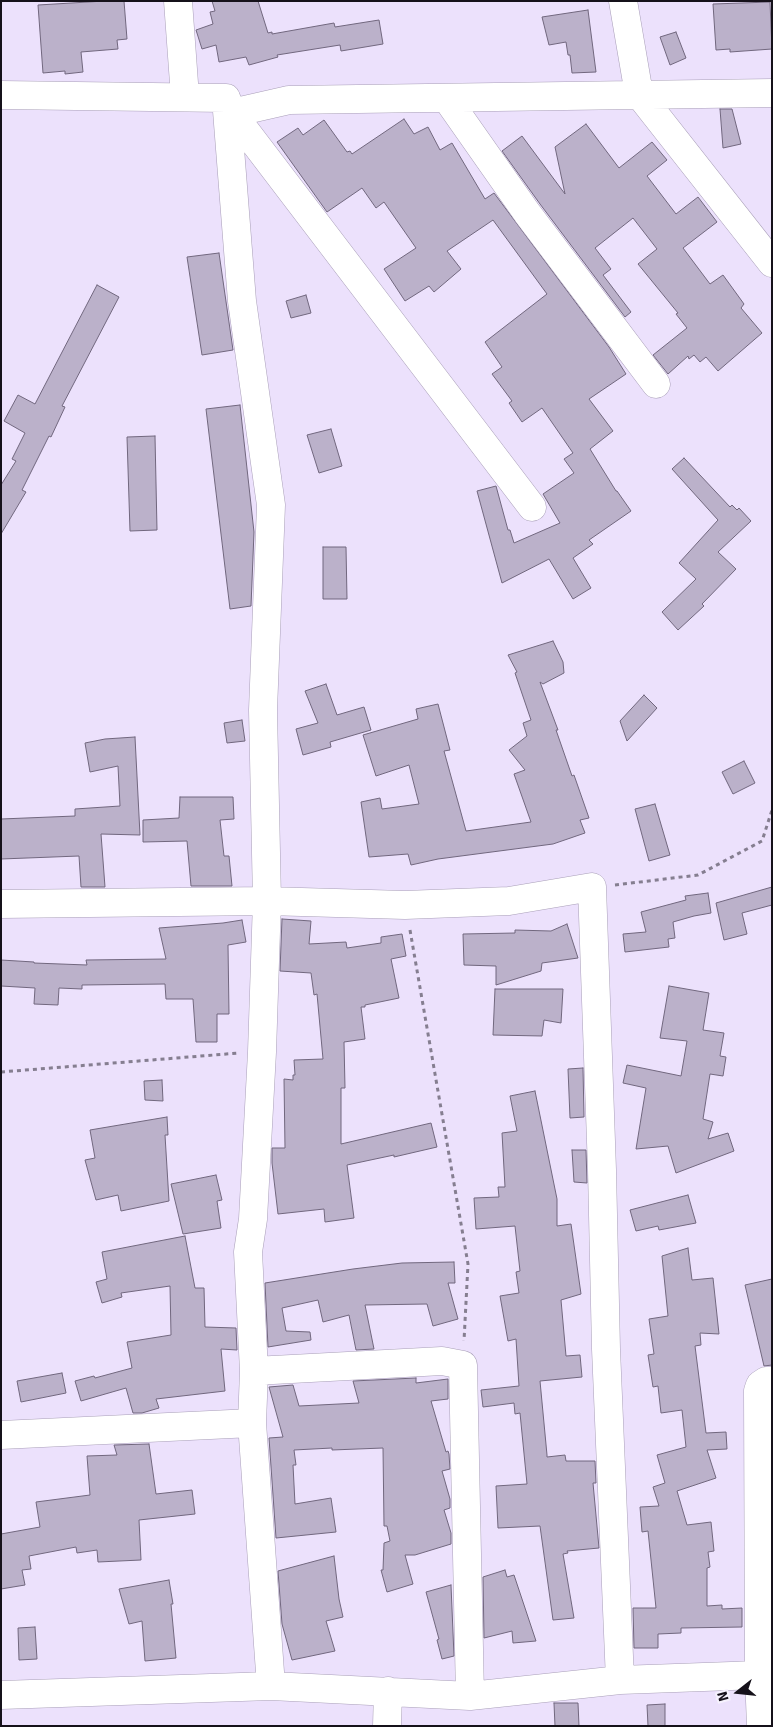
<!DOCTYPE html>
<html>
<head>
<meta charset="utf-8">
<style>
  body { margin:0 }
  #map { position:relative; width:773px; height:1727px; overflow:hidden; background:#ece1fc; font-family:Signika,sans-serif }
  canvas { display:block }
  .frame { position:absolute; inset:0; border:2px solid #15111a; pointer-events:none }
  .north { position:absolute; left:713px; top:1667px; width:50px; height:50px; -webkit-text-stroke:4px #f6f2fd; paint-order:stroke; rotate:254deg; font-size:14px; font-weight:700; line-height:20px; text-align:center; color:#15111a }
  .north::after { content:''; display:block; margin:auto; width:18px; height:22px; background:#15111a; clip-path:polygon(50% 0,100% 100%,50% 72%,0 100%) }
</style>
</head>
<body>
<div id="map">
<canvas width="773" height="1727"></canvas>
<div class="frame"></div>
<div class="north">N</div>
</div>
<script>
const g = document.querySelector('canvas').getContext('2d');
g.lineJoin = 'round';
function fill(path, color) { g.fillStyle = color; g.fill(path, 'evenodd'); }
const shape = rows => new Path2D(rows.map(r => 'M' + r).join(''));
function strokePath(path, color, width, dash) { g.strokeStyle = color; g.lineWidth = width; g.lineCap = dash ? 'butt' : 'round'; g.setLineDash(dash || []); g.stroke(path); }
const building = shape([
  [105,1,124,1,127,39,117,40,118,49,81,52,83,72,65,74,65,71,43,73,38,5,105,1],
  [212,1,258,1,268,33,272,32,272,34,334,23,335,27,379,20,383,44,341,51,340,45,277,55,278,57,249,65,246,57,219,62,216,45,202,49,196,30,213,24,210,12,215,11,212,1],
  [770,2,772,49,730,52,730,49,716,50,713,4,770,2],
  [588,10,596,72,572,73,570,55,568,55,566,42,549,45,542,17,588,10],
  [676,32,686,58,670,65,660,37,676,32],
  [720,109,732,109,741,144,723,148,720,109],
  [404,119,414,134,428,127,440,150,452,143,485,199,494,193,609,347,626,374,589,399,613,431,590,449,616,491,617,491,631,511,589,540,593,544,573,558,591,588,573,599,549,559,502,583,477,491,496,486,508,530,510,530,514,543,560,523,543,494,574,473,564,459,573,453,542,408,522,422,509,403,512,401,492,374,502,367,485,342,547,294,493,220,447,251,461,269,434,292,429,286,405,301,384,269,416,248,384,202,376,208,362,188,327,212,277,142,298,128,303,135,324,120,347,152,350,151,352,154,404,119],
  [586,124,619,168,652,142,667,160,647,176,676,214,698,197,717,222,683,248,710,284,723,275,744,304,741,308,762,333,718,371,706,357,700,362,694,355,689,359,688,356,668,374,653,355,687,328,676,314,678,313,638,264,657,249,633,218,595,248,611,269,603,275,631,312,625,317,540,204,502,151,522,136,565,194,555,147,586,124],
  [219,253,233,350,202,355,187,257,219,253],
  [97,285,119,297,62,406,65,407,51,437,49,436,22,490,26,492,1,534,1,485,16,461,12,459,25,433,4,421,18,395,35,404,97,285],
  [306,295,311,313,291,318,286,301,306,295],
  [240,405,254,532,251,606,230,609,206,409,240,405],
  [331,429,342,466,319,473,307,435,331,429],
  [155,436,157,530,130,531,127,437,155,436],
  [684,458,730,507,732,505,737,510,739,508,751,521,718,552,736,569,702,604,704,606,678,630,662,612,696,579,679,563,718,520,672,469,684,458],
  [323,547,346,547,347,599,323,599,323,547],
  [553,641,563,662,564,673,543,684,540,682,558,730,556,730,572,776,574,775,589,818,580,820,585,833,553,844,438,859,411,865,408,854,369,857,361,802,380,798,382,809,419,804,409,765,376,776,363,735,418,719,416,709,438,704,450,750,444,751,466,831,531,822,514,774,525,770,509,750,527,736,523,723,531,720,515,673,517,672,508,655,553,641],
  [326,684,337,715,364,707,371,730,330,742,331,747,303,755,296,729,318,723,305,691,326,684],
  [644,695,657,708,627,741,620,721,644,695],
  [242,720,245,741,227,743,224,723,242,720],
  [135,737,140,835,101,834,105,887,81,887,79,856,1,859,1,819,75,816,75,809,120,806,118,766,90,772,85,743,105,739,135,737],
  [744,761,755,783,733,794,722,772,744,761],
  [180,797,233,797,234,819,220,820,224,856,229,856,232,886,191,886,187,841,143,842,143,820,179,818,180,797],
  [655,804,670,855,649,861,635,809,655,804],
  [772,887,772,905,742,913,747,934,724,940,716,903,772,887],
  [708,893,711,913,694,916,673,922,675,938,668,939,669,947,625,952,623,934,646,932,641,912,686,900,685,896,708,893],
  [282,919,311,921,309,944,346,942,347,948,381,943,381,937,402,934,406,956,391,959,399,998,365,1005,365,1007,361,1007,365,1039,344,1042,345,1088,341,1088,341,1144,431,1123,437,1147,394,1157,394,1155,347,1165,354,1218,325,1222,324,1209,278,1214,272,1163,272,1148,285,1148,284,1079,293,1080,293,1075,295,1075,294,1060,323,1059,317,994,314,995,311,973,280,971,282,919],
  [242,920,246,942,228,945,229,1014,217,1014,217,1042,196,1042,193,999,166,999,165,984,82,985,82,989,59,988,58,1005,34,1004,35,988,1,986,1,960,34,962,34,963,87,965,86,960,166,959,159,928,223,923,242,920],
  [567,924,578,958,542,963,541,971,496,985,496,966,464,965,463,934,515,933,515,930,551,931,567,924],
  [669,986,709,993,703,1030,724,1033,720,1056,726,1057,723,1076,710,1074,703,1119,713,1122,708,1139,728,1133,734,1151,676,1173,668,1146,636,1149,646,1088,623,1083,627,1065,681,1076,687,1041,660,1038,669,986],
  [495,989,563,989,561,1023,544,1020,542,1036,493,1035,495,989],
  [583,1068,584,1117,570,1118,568,1069,583,1068],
  [162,1080,163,1101,145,1100,144,1081,162,1080],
  [535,1091,557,1199,557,1226,571,1224,581,1294,561,1300,566,1356,580,1355,582,1377,540,1381,547,1455,547,1457,565,1455,566,1461,595,1461,596,1483,593,1483,599,1548,567,1551,568,1553,563,1554,574,1618,553,1620,540,1526,498,1528,496,1486,527,1484,520,1413,515,1414,514,1403,483,1407,481,1390,519,1386,516,1339,508,1341,500,1296,519,1293,516,1272,520,1271,515,1226,476,1229,474,1198,499,1197,498,1187,505,1187,502,1133,517,1131,510,1096,535,1091],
  [167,1117,168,1135,165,1135,169,1201,121,1211,118,1195,96,1200,85,1160,95,1158,90,1130,167,1117],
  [572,1150,586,1150,587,1183,574,1182,572,1150],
  [216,1175,222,1200,217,1201,221,1228,183,1234,171,1184,216,1175],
  [688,1195,696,1223,659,1230,658,1226,636,1231,630,1210,688,1195],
  [185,1236,195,1288,204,1288,205,1327,236,1328,237,1350,221,1349,225,1391,156,1399,159,1408,142,1413,133,1413,126,1388,81,1401,75,1381,94,1376,95,1378,132,1368,127,1342,171,1335,170,1286,121,1293,122,1297,102,1303,96,1282,107,1279,102,1252,185,1236],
  [688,1248,692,1280,713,1278,719,1334,700,1333,701,1345,695,1346,706,1433,726,1432,727,1449,707,1450,716,1478,677,1491,687,1525,711,1522,714,1551,708,1552,710,1567,707,1568,707,1606,722,1605,722,1609,742,1608,742,1627,681,1628,681,1633,658,1634,658,1648,634,1648,633,1608,656,1608,648,1531,642,1532,640,1507,659,1506,653,1487,665,1483,657,1455,686,1447,682,1410,661,1413,658,1386,653,1387,648,1355,654,1354,649,1319,668,1316,662,1256,688,1248],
  [454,1262,455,1283,448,1283,458,1319,433,1326,427,1304,365,1305,374,1349,356,1350,349,1315,323,1322,318,1300,282,1308,286,1331,310,1332,311,1340,268,1347,265,1283,353,1269,402,1263,454,1262],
  [772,1279,772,1365,764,1366,745,1285,772,1279],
  [62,1373,66,1393,21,1402,17,1381,62,1373],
  [416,1378,416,1383,448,1379,448,1399,431,1401,446,1452,448,1451,449,1454,450,1469,442,1471,450,1499,450,1508,444,1510,451,1533,451,1544,415,1555,405,1555,413,1584,387,1592,381,1570,383,1570,384,1543,390,1541,387,1526,384,1526,383,1448,332,1450,332,1448,294,1450,296,1465,293,1465,295,1504,331,1498,336,1532,276,1538,269,1438,283,1437,269,1387,293,1385,299,1406,359,1403,353,1381,416,1378],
  [149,1444,156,1494,192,1490,195,1514,139,1520,141,1560,98,1562,97,1550,77,1553,76,1547,29,1556,31,1569,22,1570,25,1585,1,1589,1,1534,40,1527,36,1502,90,1495,87,1456,117,1455,114,1445,149,1444],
  [334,1556,339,1599,343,1617,326,1621,335,1651,292,1660,282,1624,278,1571,334,1556],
  [505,1570,507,1577,514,1575,536,1641,513,1643,512,1631,484,1638,483,1577,505,1570],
  [169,1580,173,1604,171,1604,176,1658,145,1661,142,1621,129,1624,119,1589,169,1580],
  [451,1585,454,1656,442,1659,437,1640,439,1639,426,1592,451,1585],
  [35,1627,37,1659,19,1660,18,1628,35,1627],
  [554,1703,578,1703,579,1726,555,1726,554,1703],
  [665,1704,665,1726,648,1726,647,1705,665,1704]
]);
const path = shape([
  [615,885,698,875,762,841,772,810],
  [410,930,468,1264,464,1341],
  [1,1072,239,1053]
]);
const minor = shape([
  [178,1,185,97],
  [623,1,639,94,772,263],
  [1,95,226,98,232,113,289,100,772,93],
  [226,98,242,301,271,505,263,710,267,901,262,1052,253,1219,248,1252,254,1371,252,1423,271,1686],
  [447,99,527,213,656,384],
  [232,113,532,507],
  [1,904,267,901,405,905,509,901,592,887,602,1170,606,1349,620,1680],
  [254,1371,442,1361,463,1365,470,1696],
  [1,1435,252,1423],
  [1,1695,271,1686,470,1696,620,1680,759,1675],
  [387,1726,388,1691],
  [761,1726,759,1675,758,1391,760,1385,766,1381,772,1381]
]);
fill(building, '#bbb1ca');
strokePath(building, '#71677e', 1);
strokePath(minor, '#a99fb8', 29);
strokePath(path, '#857e90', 3, [4, 4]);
strokePath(minor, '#fff', 28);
</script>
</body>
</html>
